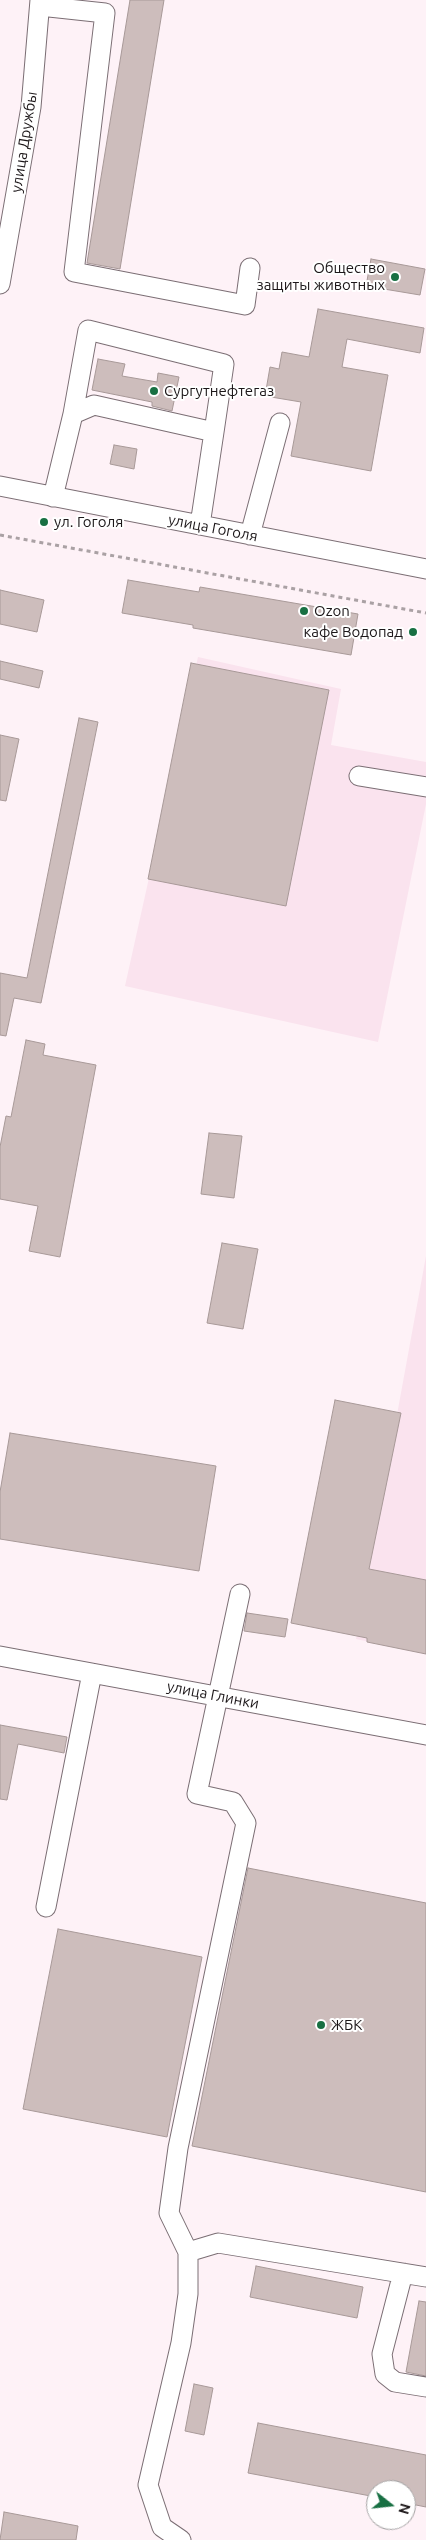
<!DOCTYPE html>
<html>
<head>
<meta charset="utf-8">
<style>
  body { margin:0 }
  #map { position:relative; width:426px; height:2540px; overflow:hidden; background:#fef2f7; font-family:Ubuntu,sans-serif }
  canvas { display:block }
  .north { position:absolute; left:366px; top:2480px; width:50px; height:50px; box-sizing:border-box; background:#fff; border:1px solid #a4a2a3; border-radius:50%; rotate:106deg; font-size:14px; font-weight:700; line-height:20px; text-align:center; color:#1c1719 }
  .north::after { content:''; display:block; margin:auto; width:18px; height:22px; background:#187043; clip-path:polygon(50% 0,100% 100%,50% 72%,0 100%) }
</style>
</head>
<body>
<div id="map">
<canvas width="426" height="2540"></canvas>
<div class="north">N</div>
</div>
<script>
const g = document.querySelector('canvas').getContext('2d');
g.lineJoin = 'round';
function fill(path, color) { g.fillStyle = color; g.fill(path, 'evenodd'); }
const shape = rows => new Path2D(rows.map(r => 'M' + r).join(''));
function strokePath(path, color, width, dash) { g.strokeStyle = color; g.lineWidth = width; g.lineCap = dash ? 'butt' : 'round'; g.setLineDash(dash || []); g.stroke(path); }
function drawText(font, color, halo, rows, align = 'center') {
  g.font = font + ' Ubuntu,sans-serif'; g.lineWidth = 4; g.setLineDash([]); g.textBaseline = 'middle'; g.strokeStyle = halo; g.fillStyle = color; for (const [text, x, y, turn = 0] of rows) {
    g.save(); g.translate(x, y); g.rotate((+turn || 0) * Math.PI / 180); g.textAlign = isNaN(turn) ? turn : align; if (halo) g.strokeText(text, 0, 0); g.fillText(text, 0, 0); g.restore();
  }
}
const built = shape([
  [198,657,341,689,331,745,426,762,426,804,378,1042,125,986],
  [426,1256,426,1654,356,1639]
]);
const building = shape([
  [130,0,164,0,120,269,87,263,130,0],
  [371,259,425,269,420,295,366,286,371,259],
  [318,309,424,328,420,353,347,339,342,367,388,375,371,471,291,456,301,402,265,396,270,367,279,369,282,352,309,357,318,309],
  [98,359,125,364,122,376,157,382,158,373,179,377,172,411,152,406,152,402,92,390,98,359],
  [114,445,137,449,134,469,110,464,114,445],
  [128,580,199,592,200,587,358,614,351,655,193,628,193,625,122,613,128,580],
  [0,590,44,600,37,632,0,624,0,590],
  [0,661,43,671,39,688,0,679,0,661],
  [191,663,329,690,286,906,148,879,191,663],
  [79,718,98,722,41,1003,14,998,6,1036,0,1035,0,973,27,978,79,718],
  [0,735,19,739,6,801,0,800,0,735],
  [26,1040,45,1044,43,1055,96,1065,60,1257,29,1251,38,1206,0,1199,0,1147,6,1116,11,1117,26,1040],
  [209,1133,242,1136,234,1198,201,1194,209,1133],
  [222,1243,258,1249,243,1329,207,1323,222,1243],
  [335,1400,401,1413,369,1569,426,1580,426,1654,367,1642,367,1638,291,1623,335,1400],
  [10,1433,216,1466,199,1571,0,1539,0,1492,10,1433],
  [247,1613,288,1619,285,1637,244,1631,247,1613],
  [0,1725,67,1737,64,1753,18,1744,7,1800,0,1799,0,1725],
  [248,1868,426,1903,426,2192,192,2146,248,1868],
  [58,1929,202,1957,167,2137,23,2109,58,1929],
  [256,2266,363,2287,357,2318,250,2297,256,2266],
  [419,2301,426,2302,426,2376,406,2372,419,2301],
  [194,2384,213,2388,204,2435,185,2431,194,2384],
  [258,2423,426,2455,426,2507,406,2503,406,2490,376,2490,376,2497,248,2473,258,2423],
  [4,2512,78,2526,76,2540,0,2540,4,2512]
]);
const path = shape([
  [0,535,426,613]
]);
const minor = shape([
  [40,6,105,13,74,272,245,305,250,268],
  [0,284,31,107,40,0],
  [73,414,88,330,224,364,214,432],
  [0,486,426,569],
  [53,497,73,414,94,405,214,432,200,525],
  [250,535,280,423],
  [359,776,426,787],
  [0,1656,426,1735],
  [46,1907,92,1673],
  [188,2252,218,2243,426,2277],
  [403,2273,382,2354,385,2374,395,2382,426,2387],
  [181,2540,162,2527,148,2485,181,2343,188,2294,188,2252,169,2213,178,2148,246,1823,233,1802,197,1794,240,1594]
]);
const markers = [
  [395,277,5,"#187043"],
  [154,391,5,"#187043"],
  [44,522,5,"#187043"],
  [304,611,5,"#187043"],
  [413,632,5,"#187043"],
  [321,2025,5,"#187043"]
];
const streetNames = [
  ["улица Дружбы",24,142,-81],
  ["улица Гоголя",213,528,11],
  ["улица Глинки",213,1695,11]
];
const poiNames = [
  ["Общество",385,268,"right"],
  ["защиты животных",385,285,"right"],
  ["Сургутнефтегаз",164,391],
  ["ул. Гоголя",54,522],
  ["Ozon",314,611],
  ["кафе Водопад",403,632,"right"],
  ["ЖБК",331,2025]
];
fill(built, '#fae3ee');
fill(building, '#cdbdbc');
strokePath(building, '#a89998', 1);
strokePath(minor, '#7b6e74', 21);
strokePath(path, '#aaa1a4', 3, [4, 4]);
strokePath(minor, '#fff', 19);
for (const [x, y, r, color] of markers) { const dot = new Path2D(); dot.arc(x, y, r, 0, 2 * Math.PI); g.fillStyle = color; g.fill(dot); strokePath(dot, '#fff', 2); }
drawText('15px', '#1c1719', '#fff', streetNames);
drawText('15px', '#1c1719', '#fff', poiNames, 'left');
</script>
</body>
</html>
